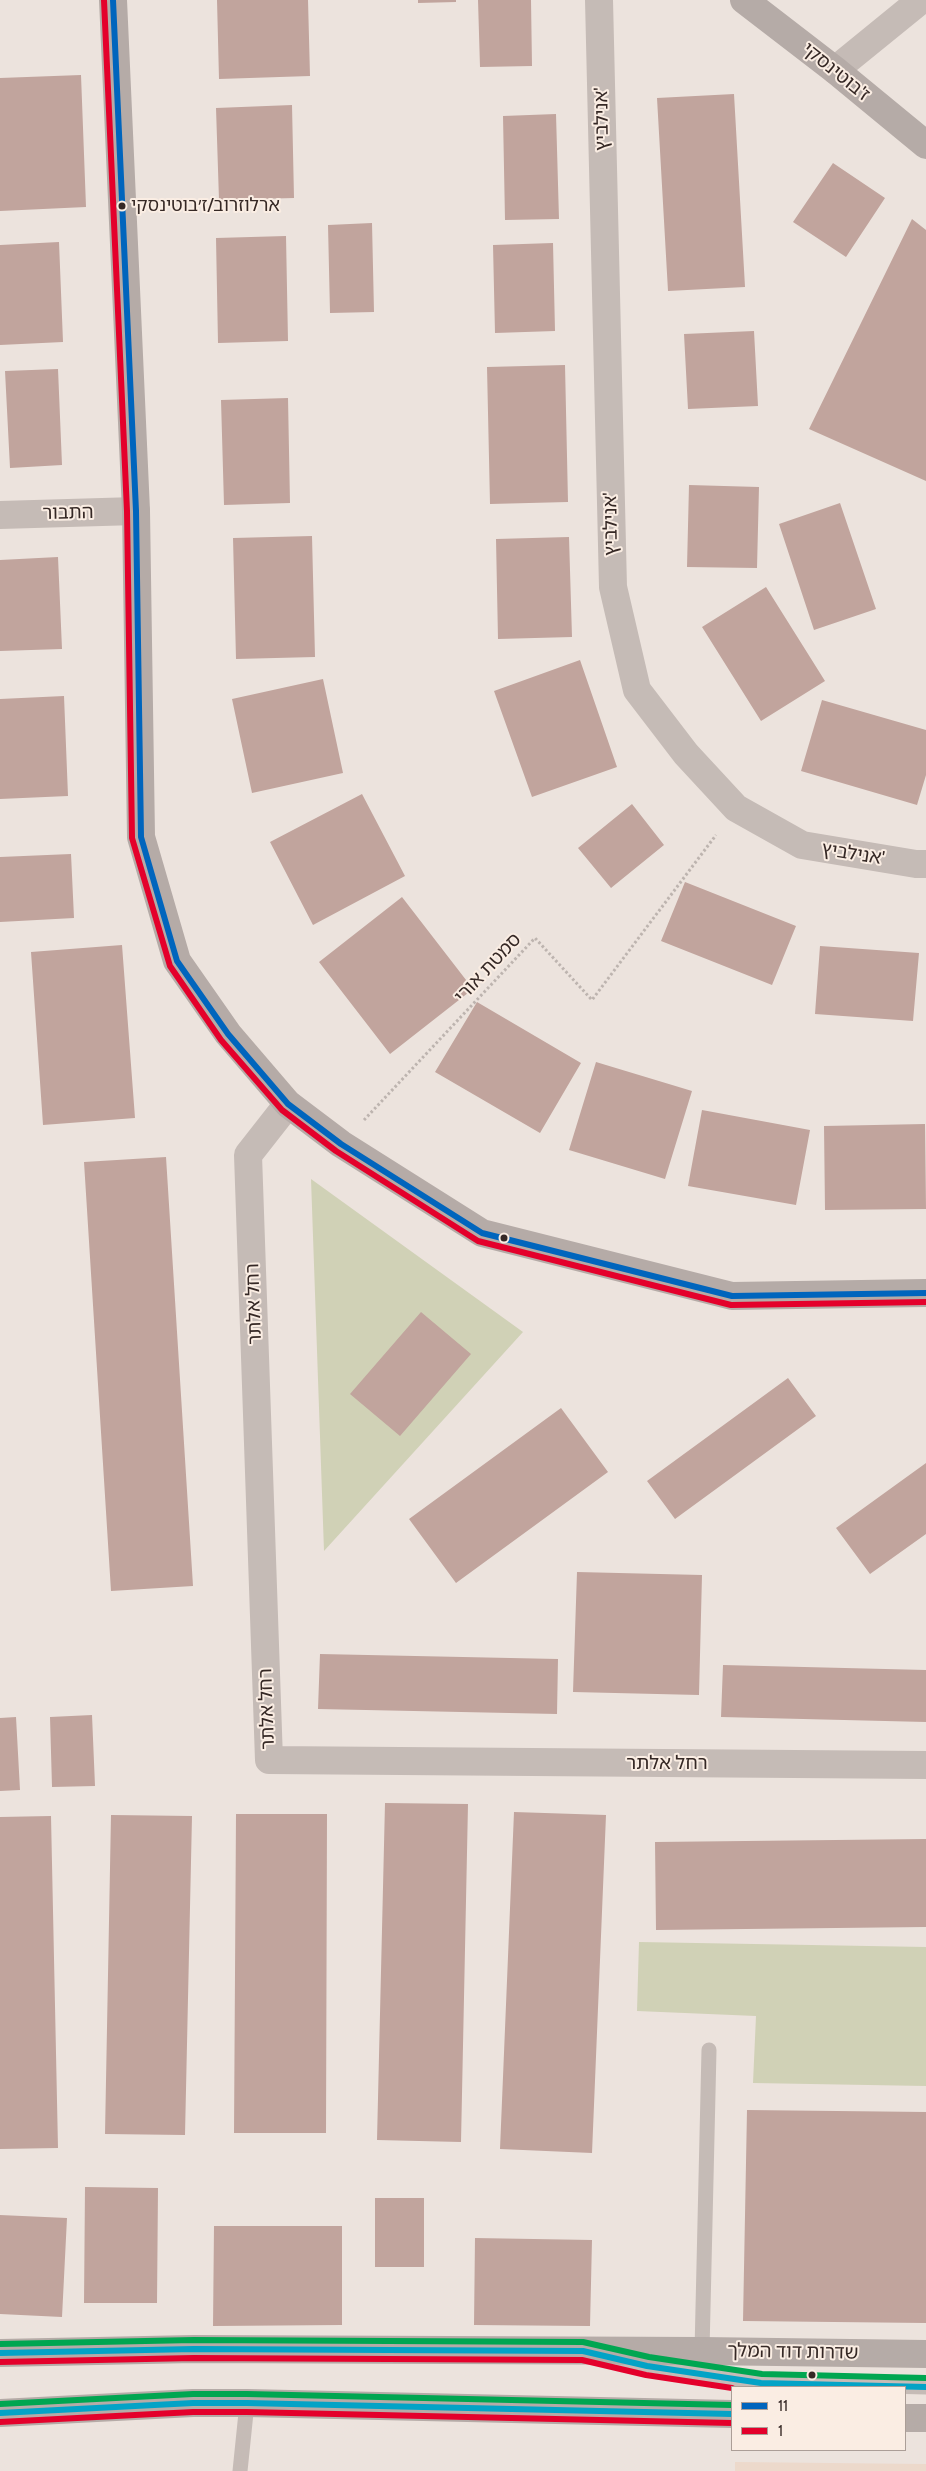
<!DOCTYPE html>
<html>
<head>
<meta charset="utf-8">
<style>
  body { margin:0 }
  #map { position:relative; width:926px; height:2471px; overflow:hidden; background:#ece3dd; font-family:Cabin,sans-serif }
  canvas { display:block }
  .legend { position:absolute; left:731px; top:2386px; width:175px; height:65px; box-sizing:border-box; background:#faede3; border:1px solid #ab9e97; margin:0; padding:6px 9px; list-style:none; font-size:15px; color:#352825 }
  .legend li { display:flex; align-items:center; gap:10px; height:25px }
  .legend b { width:25px; border:1px solid #ab9e97 }
</style>
</head>
<body>
<div id="map">
<canvas width="926" height="2471"></canvas>
<ul class="legend">
<li><b style="height:6px;background:#0065bd"></b>11</li>
<li><b style="height:6px;background:#e4002b"></b>1</li>
</ul>
</div>
<script>
const g = document.querySelector('canvas').getContext('2d');
g.lineJoin = 'round';
function fill(path, color) { g.fillStyle = color; g.fill(path, 'evenodd'); }
const shape = rows => new Path2D(rows.map(r => 'M' + r).join(''));
function strokePath(path, color, width, dash) { g.strokeStyle = color; g.lineWidth = width; g.lineCap = dash ? 'butt' : 'round'; g.setLineDash(dash || []); g.stroke(path); }
function drawText(font, color, halo, rows, align = 'center') {
  g.font = font + ' Cabin,"Noto Sans Hebrew",sans-serif'; g.lineWidth = 4; g.setLineDash([]); g.textBaseline = 'middle'; g.strokeStyle = halo; g.fillStyle = color; for (const [text, x, y, turn = 0] of rows) {
    g.save(); g.translate(x, y); g.rotate((+turn || 0) * Math.PI / 180); g.textAlign = isNaN(turn) ? turn : align; if (halo) g.strokeText(text, 0, 0); g.fillText(text, 0, 0); g.restore();
  }
}
const green = shape([
  [311,1179,523,1332,324,1551],
  [639,1942,926,1947,926,2086,753,2083,756,2016,637,2011]
]);
const plaza = shape([
  [735,2462,926,2464,926,2471,735,2471]
]);
const building = shape([
  [217,0,308,0,310,76,219,79],
  [418,0,456,0,456,2,418,3],
  [478,0,531,0,532,66,480,67],
  [81,75,86,207,0,211,0,78],
  [734,94,745,287,668,291,657,98],
  [292,105,294,198,219,200,216,108],
  [556,114,559,219,505,220,503,116],
  [833,163,885,198,846,257,793,222],
  [912,219,926,230,926,481,809,429],
  [372,223,374,312,330,313,328,225],
  [286,236,288,341,218,343,216,238],
  [59,242,63,342,0,345,0,245],
  [553,243,555,331,495,333,493,245],
  [754,331,758,406,688,409,684,334],
  [565,365,568,502,490,504,487,367],
  [58,369,62,465,10,468,5,371],
  [288,398,290,503,224,505,221,400],
  [689,485,759,487,757,568,687,567],
  [840,503,876,609,814,630,779,524],
  [312,536,315,657,236,659,233,538],
  [569,537,572,637,498,639,496,539],
  [58,557,62,649,0,651,0,560],
  [766,587,825,681,761,721,702,627],
  [580,660,617,767,532,797,494,691],
  [323,679,343,773,252,793,232,699],
  [64,696,68,796,0,799,0,699],
  [822,700,926,730,926,775,917,805,801,771],
  [362,794,405,876,313,925,270,842],
  [632,804,664,845,611,888,578,848],
  [71,854,74,918,0,922,0,857],
  [685,882,796,926,772,985,661,941],
  [402,897,473,989,390,1054,319,962],
  [122,945,135,1118,43,1125,31,952],
  [820,946,919,953,913,1021,815,1014],
  [477,1002,581,1063,540,1133,435,1072],
  [596,1062,692,1091,665,1179,569,1150],
  [702,1110,810,1130,796,1205,688,1186],
  [925,1124,926,1209,825,1210,824,1126],
  [166,1157,193,1586,111,1591,84,1162],
  [421,1312,471,1354,400,1436,350,1394],
  [788,1378,816,1416,675,1519,647,1481],
  [561,1408,608,1472,456,1583,409,1519],
  [926,1463,926,1534,870,1574,836,1528],
  [577,1572,702,1575,699,1695,573,1692],
  [320,1654,558,1659,557,1714,318,1709],
  [723,1665,926,1670,926,1722,721,1717],
  [92,1715,95,1786,52,1787,50,1717],
  [16,1717,20,1790,0,1791,0,1718],
  [385,1803,468,1804,461,2142,377,2140],
  [514,1812,606,1815,592,2153,500,2149],
  [236,1814,327,1814,326,2133,234,2133],
  [111,1815,192,1816,185,2135,105,2134],
  [51,1816,58,2148,0,2149,0,1817],
  [926,1839,926,1927,656,1930,655,1842],
  [747,2110,926,2112,926,2323,743,2321],
  [85,2187,158,2188,157,2303,84,2303],
  [375,2198,424,2198,424,2267,375,2267],
  [0,2215,67,2218,62,2317,0,2314],
  [214,2226,342,2226,342,2325,213,2326],
  [475,2238,592,2240,590,2326,474,2325]
]);
const path = shape([
  [364,1120,535,938,592,1000,716,835]
]);
const lane = shape([
  [702,2351,709,2050],
  [622,2360,708,2376,761,2383,926,2387],
  [240,2471,247,2403]
]);
const street = shape([
  [599,0,613,587,637,690,686,754,736,808,802,845,916,864,926,864],
  [835,70,921,0],
  [0,515,136,511],
  [288,1104,248,1155,269,1760,926,1765]
]);
const secondary = shape([
  [113,0,136,511,141,837,177,961,228,1034,288,1104,341,1144,482,1233,732,1296,926,1293],
  [744,0,835,70,926,145],
  [0,2353,194,2349,702,2351,926,2354],
  [0,2413,193,2403,247,2403,732,2414],
  [905,2418,926,2418]
]);
const bus1 = shape([
  [113,0,136,511,141,837,177,961,228,1034,288,1104,341,1144,482,1233,732,1296,926,1293]
]);
const bus2 = shape([
  [104,0,127,511,132,838,170,966,221,1040,282,1110,336,1151,478,1241,731,1305,926,1302],
  [0,2362,194,2358,582,2360,646,2375,732,2388],
  [0,2422,193,2412,247,2412,732,2423]
]);
const bus3 = shape([
  [0,2353,194,2349,583,2351,647,2366,761,2383,926,2387],
  [0,2413,193,2403,247,2403,732,2414]
]);
const bus4 = shape([
  [0,2344,194,2340,583,2342,649,2357,762,2374,926,2378],
  [0,2404,193,2394,247,2394,732,2405]
]);
const markers = [
  [122,206,4.5,"#352825"],
  [504,1238,4.5,"#352825"],
  [812,2375,4.5,"#352825"]
];
const busNames = [
  ["ארלוזרוב/ז׳בוטינסקי",131,206]
];
const streetNames = [
  ["ז'בוטינסקי",836,72,39],
  ["אנילביץ'",602,119,-91],
  ["התבור",68,513,-1],
  ["אנילביץ'",611,524,-91],
  ["אנילביץ'",853,854,9],
  ["סמטת אורי",488,968,-47],
  ["רחל אלתר",254,1304,-92],
  ["רחל אלתר",267,1709,-92],
  ["רחל אלתר",667,1763],
  ["שדרות דוד המלך",793,2352,1]
];
fill(green, '#d0d1b6');
fill(plaza, '#ecd9cb');
fill(building, '#c1a49d');
strokePath(path, '#bdb4af', 3, [2.5, 2.5]);
strokePath(lane, '#c5bbb6', 15);
strokePath(street, '#c5bbb6', 28);
strokePath(secondary, '#b5aba7', 28);
strokePath(bus1, '#0065bd', 6);
strokePath(bus2, '#e4002b', 6);
strokePath(bus3, '#03a3c6', 6);
strokePath(bus4, '#00a651', 6);
for (const [x, y, r, color] of markers) { const dot = new Path2D(); dot.arc(x, y, r, 0, 2 * Math.PI); g.fillStyle = color; g.fill(dot); strokePath(dot, '#faede3', 2); }
drawText('18px', '#352825', '#faede3', busNames, 'left');
drawText('19px', '#352825', '#faede3', streetNames);
</script>
</body>
</html>
